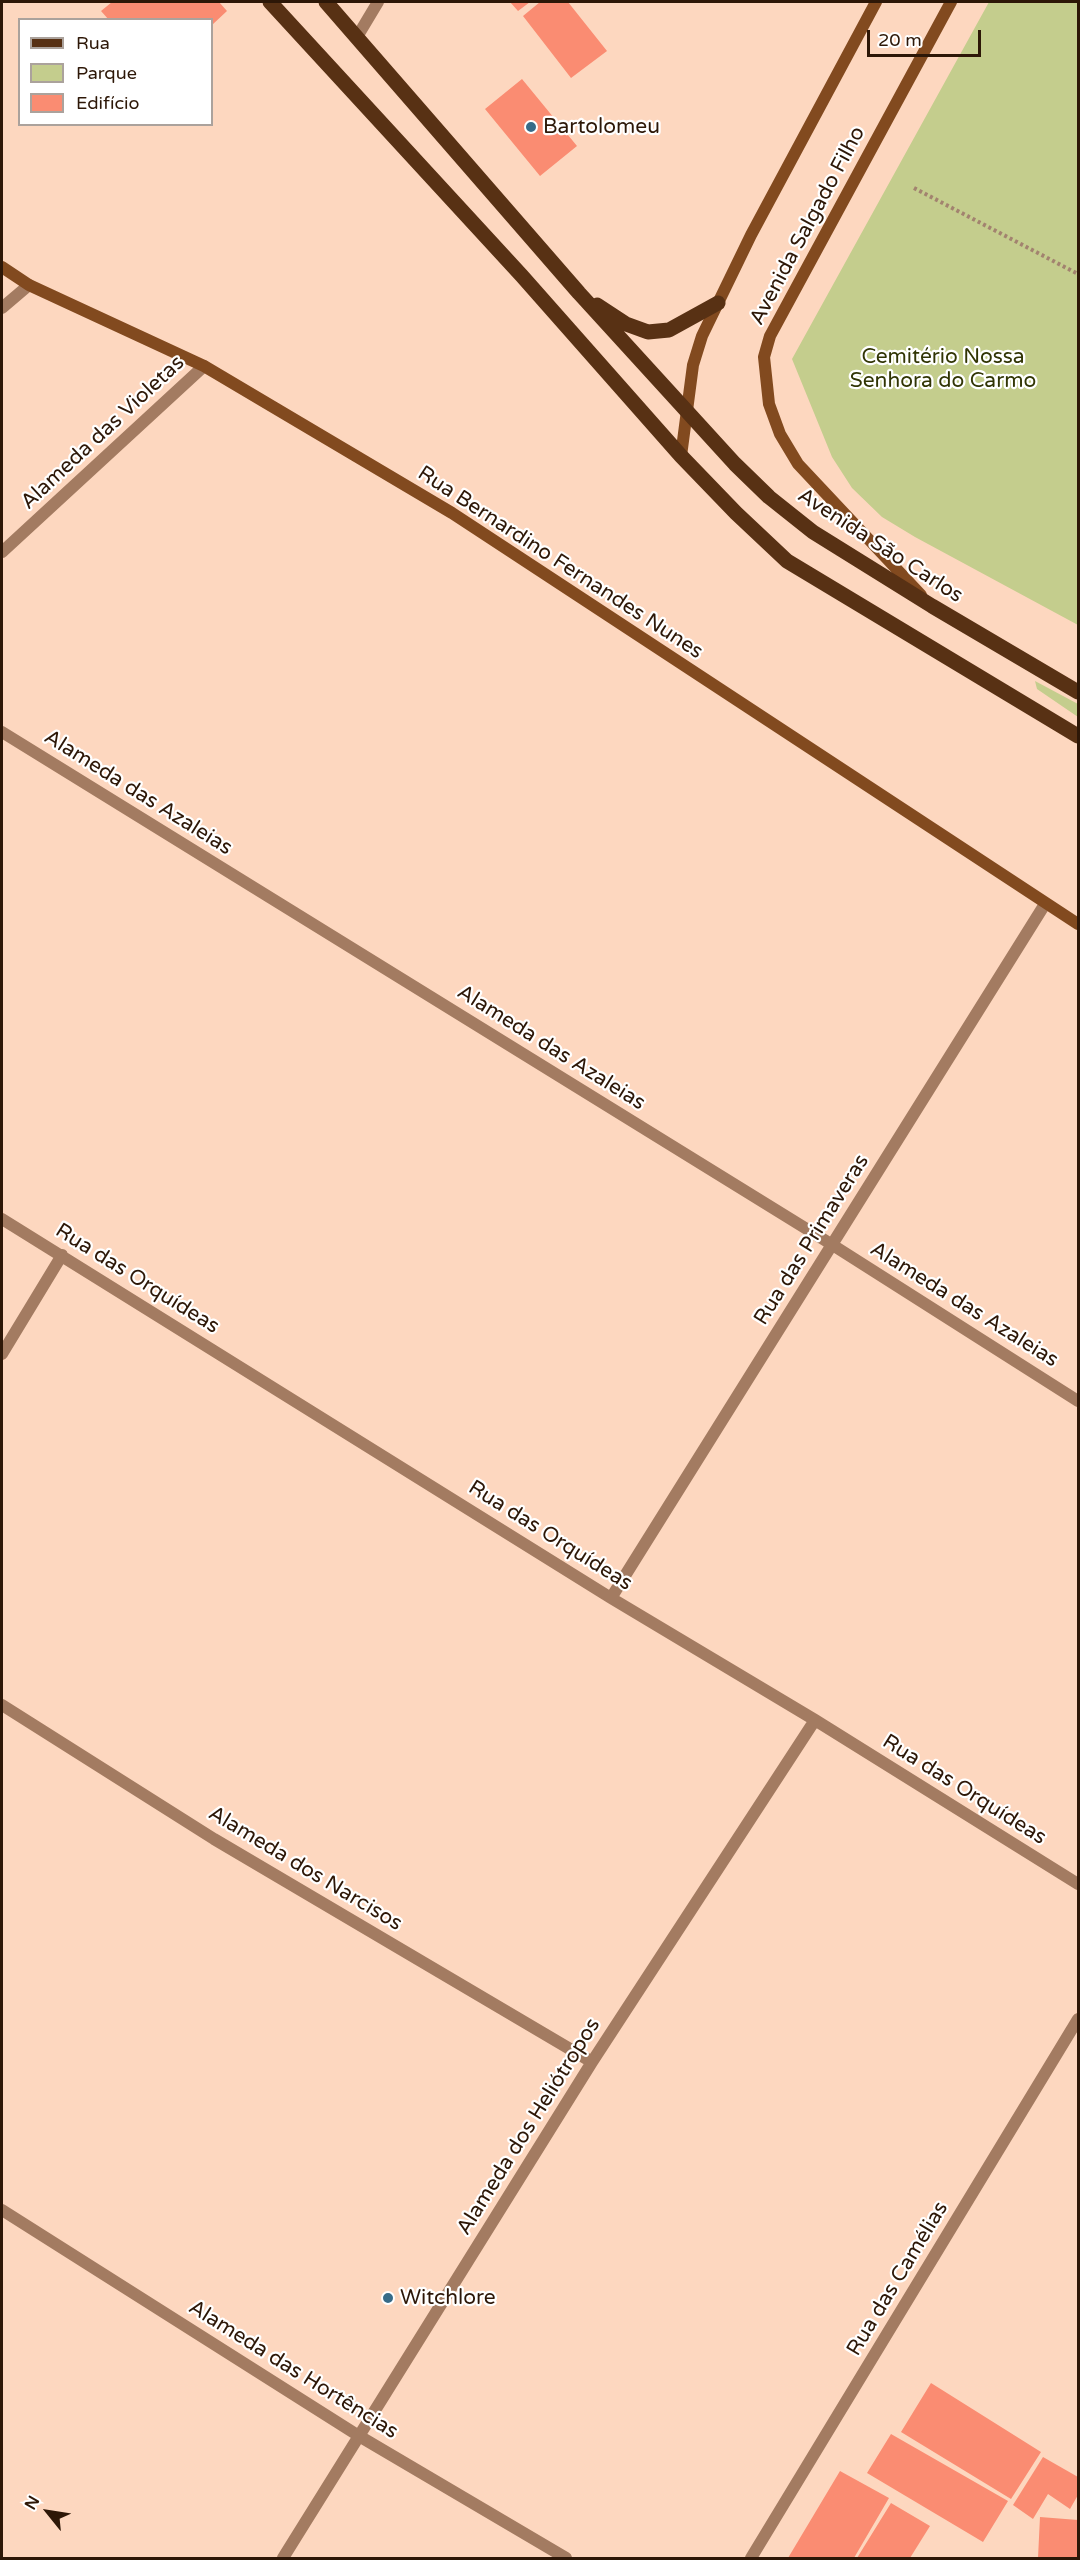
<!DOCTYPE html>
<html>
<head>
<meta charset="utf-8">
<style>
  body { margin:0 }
  #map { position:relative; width:1080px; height:2560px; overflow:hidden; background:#fdd7bf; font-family:"Varela Round",sans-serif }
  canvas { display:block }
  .frame { position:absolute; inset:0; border:3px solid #2d1707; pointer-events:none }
  .legend { position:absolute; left:18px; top:18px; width:195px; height:108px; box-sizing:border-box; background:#fff; border:2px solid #aba29c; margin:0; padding:8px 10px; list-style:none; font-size:18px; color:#2d1707 }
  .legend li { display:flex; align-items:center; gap:12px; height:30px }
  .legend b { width:30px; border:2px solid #aba29c }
  .north { position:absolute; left:18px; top:2482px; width:60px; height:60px; -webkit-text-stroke:4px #fff; paint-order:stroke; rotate:300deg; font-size:16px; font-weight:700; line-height:24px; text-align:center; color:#2d1707 }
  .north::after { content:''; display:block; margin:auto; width:21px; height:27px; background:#2d1707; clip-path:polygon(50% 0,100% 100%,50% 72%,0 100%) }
  .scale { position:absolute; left:867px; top:30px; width:114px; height:27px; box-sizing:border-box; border:3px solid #2d1707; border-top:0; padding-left:8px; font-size:18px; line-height:21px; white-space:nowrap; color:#2d1707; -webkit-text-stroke:4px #fff; paint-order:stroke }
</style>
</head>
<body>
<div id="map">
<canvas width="1080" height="2560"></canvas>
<div class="frame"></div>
<ul class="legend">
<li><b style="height:8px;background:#583114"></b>Rua</li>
<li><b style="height:16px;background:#c4cd8d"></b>Parque</li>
<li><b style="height:16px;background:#fa8c72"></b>Edifício</li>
</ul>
<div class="north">N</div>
<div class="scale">20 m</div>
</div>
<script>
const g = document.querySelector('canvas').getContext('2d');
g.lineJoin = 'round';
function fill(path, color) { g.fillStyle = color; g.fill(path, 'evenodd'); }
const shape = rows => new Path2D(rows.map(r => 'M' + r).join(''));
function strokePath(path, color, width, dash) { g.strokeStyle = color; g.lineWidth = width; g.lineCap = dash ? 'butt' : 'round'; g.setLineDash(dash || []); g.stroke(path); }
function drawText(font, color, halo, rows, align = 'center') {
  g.font = font + ' "Varela Round",sans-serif'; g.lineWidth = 4.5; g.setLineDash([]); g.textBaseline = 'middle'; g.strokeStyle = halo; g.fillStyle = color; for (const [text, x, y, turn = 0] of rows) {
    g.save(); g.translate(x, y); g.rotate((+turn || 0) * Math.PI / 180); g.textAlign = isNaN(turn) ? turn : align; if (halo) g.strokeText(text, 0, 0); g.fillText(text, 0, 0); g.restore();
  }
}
const green = shape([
  [989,2,1078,2,1078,625,915,537,882,517,852,488,832,457,792,359],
  [1035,681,1078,704,1078,717,1037,689]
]);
const building = shape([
  [112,2,219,2,227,11,212,25,212,20,109,20,101,11],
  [510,2,530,2,518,11],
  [540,2,568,2,607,51,571,78,523,16],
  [522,79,577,146,540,176,485,109],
  [931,2383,1041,2452,1011,2499,901,2432],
  [891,2434,1008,2501,983,2542,867,2473],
  [1043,2457,1078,2477,1078,2495,1070,2509,1048,2494,1033,2519,1013,2505],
  [840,2471,889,2498,854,2558,788,2558],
  [891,2503,930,2526,910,2558,857,2558],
  [1040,2517,1078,2520,1078,2558,1038,2558]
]);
const path = shape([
  [914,188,1078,274]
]);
const lane = shape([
  [2,308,29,285]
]);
const street = shape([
  [357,37,378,2],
  [2,552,204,366],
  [2,732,831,1244,1078,1401],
  [2,1219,611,1598,815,1720,1078,1884],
  [2,1354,62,1255],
  [611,1598,1045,904],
  [2,1705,214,1839,592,2062],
  [2,2210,359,2436,566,2558],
  [283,2558,592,2062,815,1720],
  [751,2558,1078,2019]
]);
const secondary = shape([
  [2,267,29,285,204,366,452,513,1078,924],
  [681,456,693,365,702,336,751,235,876,2],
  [921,595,798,464,780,434,769,404,764,357,770,336,951,2]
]);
const primary = shape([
  [270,2,522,276,681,456,736,513,787,561,1078,736],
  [326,2,579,293,735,464,769,497,813,532,932,606,1078,692],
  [597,305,626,324,648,332,669,330,718,303]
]);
const markers = [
  [531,127,6,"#376b88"],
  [388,2298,6,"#376b88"]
];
const poiNames = [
  ["Bartolomeu",543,127],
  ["Witchlore",400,2298]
];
const streetNames = [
  ["Avenida Salgado Filho",808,226,-62],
  ["Alameda das Violetas",103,433,-43],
  ["Avenida São Carlos",880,546,33],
  ["Rua Bernardino Fernandes Nunes",560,563,33],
  ["Alameda das Azaleias",138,793,32],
  ["Alameda das Azaleias",551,1048,32],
  ["Rua das Primaveras",812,1240,-58],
  ["Rua das Orquídeas",137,1279,32],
  ["Alameda das Azaleias",964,1305,32],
  ["Rua das Orquídeas",550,1536,32],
  ["Rua das Orquídeas",964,1790,32],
  ["Alameda dos Narcisos",305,1869,31],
  ["Alameda dos Heliótropos",529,2127,-58],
  ["Rua das Camélias",898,2279,-59],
  ["Alameda das Hortências",293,2370,32]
];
const parkNames = [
  ["Cemitério Nossa",943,357],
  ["Senhora do Carmo",943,381]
];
fill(green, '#c4cd8d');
fill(building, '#fa8c72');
strokePath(path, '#a2836f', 4, [3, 3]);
strokePath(lane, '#a37b61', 12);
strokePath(street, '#a37b61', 12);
strokePath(secondary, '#824a1f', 12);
strokePath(primary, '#583114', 15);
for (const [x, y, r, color] of markers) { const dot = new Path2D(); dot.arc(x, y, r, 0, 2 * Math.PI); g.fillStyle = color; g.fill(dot); strokePath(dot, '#fff', 2); }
drawText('21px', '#2d1707', '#fff', poiNames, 'left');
drawText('21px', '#2d1707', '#fff', streetNames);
drawText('21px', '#313504', '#fff', parkNames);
</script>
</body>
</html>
